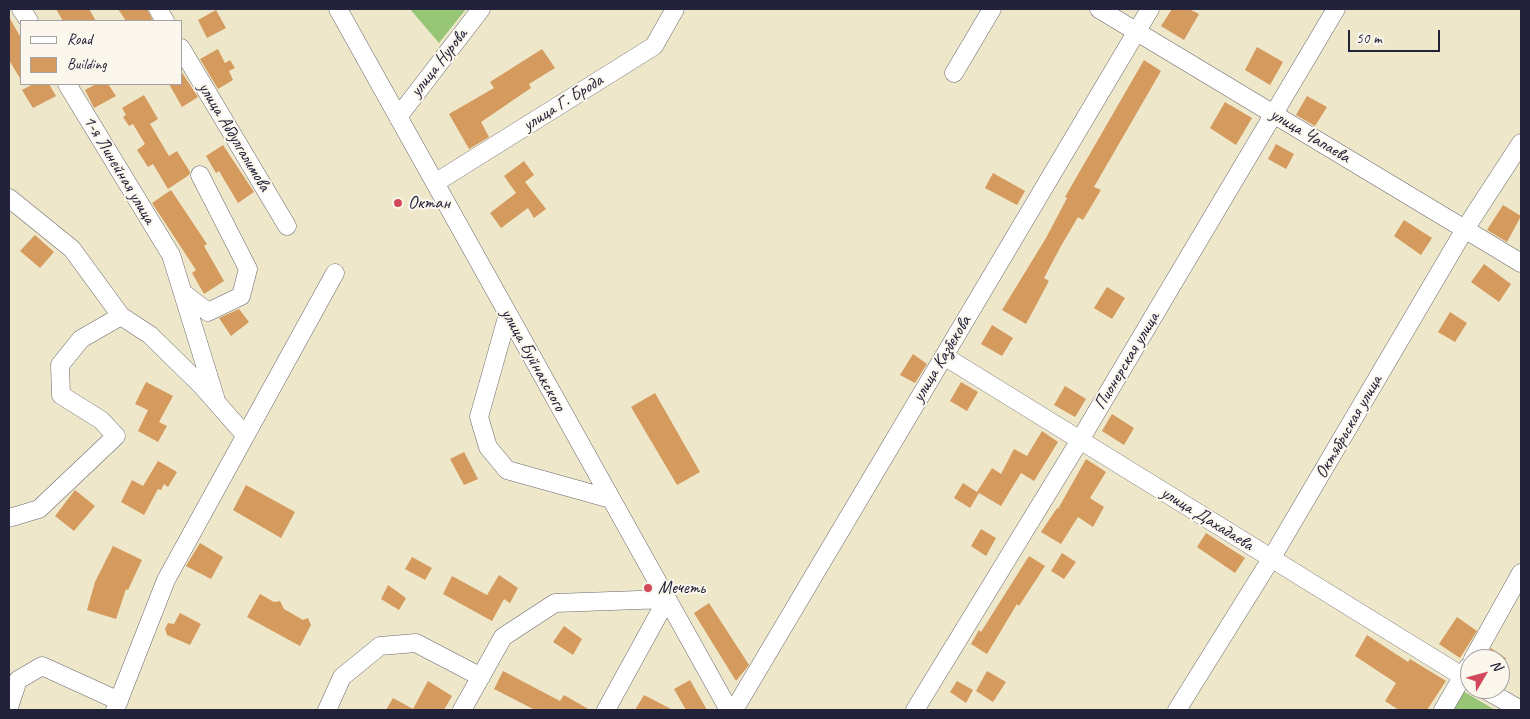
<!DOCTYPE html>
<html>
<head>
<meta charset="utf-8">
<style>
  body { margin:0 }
  #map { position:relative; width:1530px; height:719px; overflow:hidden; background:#eee7ca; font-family:Caveat,sans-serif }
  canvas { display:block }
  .frame { position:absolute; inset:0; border:10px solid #22223b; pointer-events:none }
  .legend { position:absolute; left:20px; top:20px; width:162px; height:65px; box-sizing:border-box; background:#fbf7ec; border:1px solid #a4a2a5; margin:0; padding:6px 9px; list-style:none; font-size:15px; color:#22223b }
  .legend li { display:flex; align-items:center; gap:10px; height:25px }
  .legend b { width:25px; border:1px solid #a4a2a5 }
  .north { position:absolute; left:1460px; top:649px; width:50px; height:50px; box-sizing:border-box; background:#fbf7ec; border:1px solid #a4a2a5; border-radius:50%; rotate:53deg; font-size:14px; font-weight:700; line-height:20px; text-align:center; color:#22223b }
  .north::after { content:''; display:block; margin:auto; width:18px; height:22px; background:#d1495b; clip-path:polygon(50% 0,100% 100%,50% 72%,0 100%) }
  .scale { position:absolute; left:1348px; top:30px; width:92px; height:22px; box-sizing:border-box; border:2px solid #22223b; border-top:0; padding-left:6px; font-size:15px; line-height:18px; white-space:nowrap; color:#22223b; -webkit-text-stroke:4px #fbf7ec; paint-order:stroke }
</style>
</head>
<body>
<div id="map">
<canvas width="1530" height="719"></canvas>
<div class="frame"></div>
<ul class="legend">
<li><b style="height:6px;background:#fff"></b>Road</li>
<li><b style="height:14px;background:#d59a5d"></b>Building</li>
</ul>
<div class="north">N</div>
<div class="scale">50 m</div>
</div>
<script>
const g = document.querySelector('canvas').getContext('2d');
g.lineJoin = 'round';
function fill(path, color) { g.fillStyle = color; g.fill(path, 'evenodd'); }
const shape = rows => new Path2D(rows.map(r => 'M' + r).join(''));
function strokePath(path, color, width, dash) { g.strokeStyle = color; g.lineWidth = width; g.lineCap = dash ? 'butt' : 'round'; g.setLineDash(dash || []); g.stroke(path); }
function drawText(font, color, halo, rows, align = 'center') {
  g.font = font + ' Caveat,sans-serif'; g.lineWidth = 4; g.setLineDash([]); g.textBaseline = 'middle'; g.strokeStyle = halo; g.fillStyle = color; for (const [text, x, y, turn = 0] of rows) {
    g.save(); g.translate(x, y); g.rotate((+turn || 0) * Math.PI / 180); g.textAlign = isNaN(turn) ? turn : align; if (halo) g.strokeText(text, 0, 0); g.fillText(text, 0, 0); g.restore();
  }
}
const green = shape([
  [410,9,466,9,439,43],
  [1456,687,1495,710,1443,710]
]);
const building = shape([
  [56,9,89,9,96,21,63,21],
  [118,9,147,9,153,21,126,21],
  [1172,9,1189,9,1199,14,1184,40,1161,26],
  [216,10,226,28,207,38,198,20],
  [9,17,21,38,21,80,9,60],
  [1257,47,1283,62,1270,85,1245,70],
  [218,49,225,63,230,60,235,68,229,71,233,80,218,89,200,59],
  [542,49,555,68,529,84,531,88,481,122,489,137,469,149,449,114,494,88,490,82],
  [1144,60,1161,71,1094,187,1101,190,1083,220,1078,217,1061,246,1044,278,1049,281,1026,324,1002,310,1046,238,1067,198,1065,197],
  [181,71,198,97,182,107,169,84,181,84],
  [33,84,49,84,56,96,33,108,22,90],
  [96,84,108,84,116,96,94,108,85,90],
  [144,95,158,119,150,124,169,156,177,151,190,172,189,175,168,189,153,164,148,167,137,150,145,144,133,124,129,126,123,117,126,115,122,108],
  [1307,96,1327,107,1315,126,1296,115],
  [1225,102,1252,118,1236,145,1210,128],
  [1276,144,1294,154,1286,169,1268,159],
  [223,145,254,192,238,203,219,171,216,173,206,156],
  [524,161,534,175,525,182,546,209,534,218,528,208,501,228,490,213,516,193,504,176],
  [993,173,1025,191,1017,205,985,188],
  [171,190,207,244,204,246,224,281,204,294,192,273,196,270,152,203],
  [1503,205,1521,216,1507,242,1487,230],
  [1404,220,1432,238,1421,255,1394,236],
  [35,235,54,252,40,268,20,251],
  [1484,264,1511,284,1499,302,1471,282],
  [1107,287,1125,298,1112,319,1094,308],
  [239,309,249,322,231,336,219,318],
  [1450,312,1467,323,1455,342,1438,332],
  [992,325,1013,338,1002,356,981,344],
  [913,354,927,364,915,383,900,375],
  [146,382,173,396,159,422,167,426,158,442,138,431,148,410,135,404],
  [961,382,978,392,967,411,950,401],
  [1065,386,1086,399,1075,417,1054,405],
  [655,393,700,472,677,485,631,407],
  [1112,414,1134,428,1124,445,1102,431],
  [1042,431,1058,442,1034,481,1021,473,1001,506,979,493,970,508,954,498,963,483,977,492,992,468,1001,474,1014,449,1027,456],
  [464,452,478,479,464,485,450,459],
  [1086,459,1106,472,1090,498,1104,507,1093,527,1078,517,1061,544,1041,532,1057,508,1058,509],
  [158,461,177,472,168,487,164,484,161,490,158,489,144,515,121,502,132,480,143,486],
  [246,485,295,512,281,538,233,510],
  [75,490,95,506,74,531,55,516],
  [981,529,996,538,986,556,971,546],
  [1206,533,1245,558,1235,573,1197,547],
  [200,543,223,557,211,579,186,566],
  [113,546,142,560,128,590,126,589,116,619,87,610,95,582],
  [1062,553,1076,562,1064,579,1051,571],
  [1029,556,1045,566,1019,606,1017,604,987,654,971,644,979,630,981,632],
  [412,557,432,568,425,580,405,569],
  [499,575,518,588,510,603,504,599,492,621,443,594,452,576,487,595],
  [388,585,406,598,399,610,381,599],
  [260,594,274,602,280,601,284,609,303,620,308,618,311,625,300,646,247,617],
  [709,603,749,665,736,681,694,613],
  [180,613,201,624,190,645,167,635,165,629,168,623,174,624],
  [1457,617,1477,631,1460,658,1439,644],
  [564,626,582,639,573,655,553,642],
  [1367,635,1408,662,1410,659,1446,681,1427,710,1399,710,1385,701,1396,683,1355,656],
  [1491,648,1507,659,1485,659],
  [503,671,560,701,564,695,590,710,535,710,494,689],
  [987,671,1006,682,993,702,976,691],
  [690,680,707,710,686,710,674,689],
  [428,681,452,696,444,710,386,710,393,698,413,709],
  [957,681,973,690,966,703,950,692],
  [644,695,673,710,635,710]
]);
const minor = shape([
  [21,9,29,21],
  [158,9,165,21],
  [338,9,729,710],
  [1099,9,1521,263],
  [181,48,287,226],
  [954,73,992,9],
  [67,84,171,255,215,397],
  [398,117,481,9],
  [435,183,654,46,675,9],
  [9,198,72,249,121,316],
  [183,293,208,312,241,296,248,269,200,175],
  [508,314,479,417,488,447,507,470,611,499],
  [944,356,1470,681],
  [9,518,39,509,116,436,101,420,61,395,60,365,81,339,121,316,150,335,202,386,245,435],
  [1473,659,1521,573],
  [1484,689,1521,710],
  [9,707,18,680,42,666,119,701],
  [115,710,166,580,335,273],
  [327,710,342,677,380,646,416,643,481,677],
  [462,710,503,637,555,603,667,599],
  [606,710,667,599],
  [734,710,1150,9],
  [915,710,1080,440,1336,9],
  [1177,710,1271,559,1465,229,1521,143],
  [1443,710,1468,667]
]);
const markers = [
  [398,203,5,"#d1495b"],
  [648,588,5,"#d1495b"]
];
const streetNames = [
  ["улица Нурова",439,63,-52],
  ["улица Г. Брода",563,103,-32],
  ["улица Чапаева",1310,136,31],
  ["улица Абдулгалимова",234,137,59],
  ["1-я Линейная улица",119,170,59],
  ["улица Казбекова",942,359,-59],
  ["улица Буйнакского",533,360,61],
  ["Пионерская улица",1127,361,-59],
  ["Октябрьская улица",1349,427,-60],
  ["улица Дахадаева",1207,519,32]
];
const poiNames = [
  ["Октан",408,203],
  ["Мечеть",658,588]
];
fill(green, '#96c676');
fill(building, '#d59a5d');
strokePath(minor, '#69676d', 19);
strokePath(minor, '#fff', 18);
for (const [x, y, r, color] of markers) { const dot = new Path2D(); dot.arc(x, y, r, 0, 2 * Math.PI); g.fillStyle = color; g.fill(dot); strokePath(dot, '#fbf7ec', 2); }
drawText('18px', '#22223b', '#fbf7ec', streetNames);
drawText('18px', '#22223b', '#fbf7ec', poiNames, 'left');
</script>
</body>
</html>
